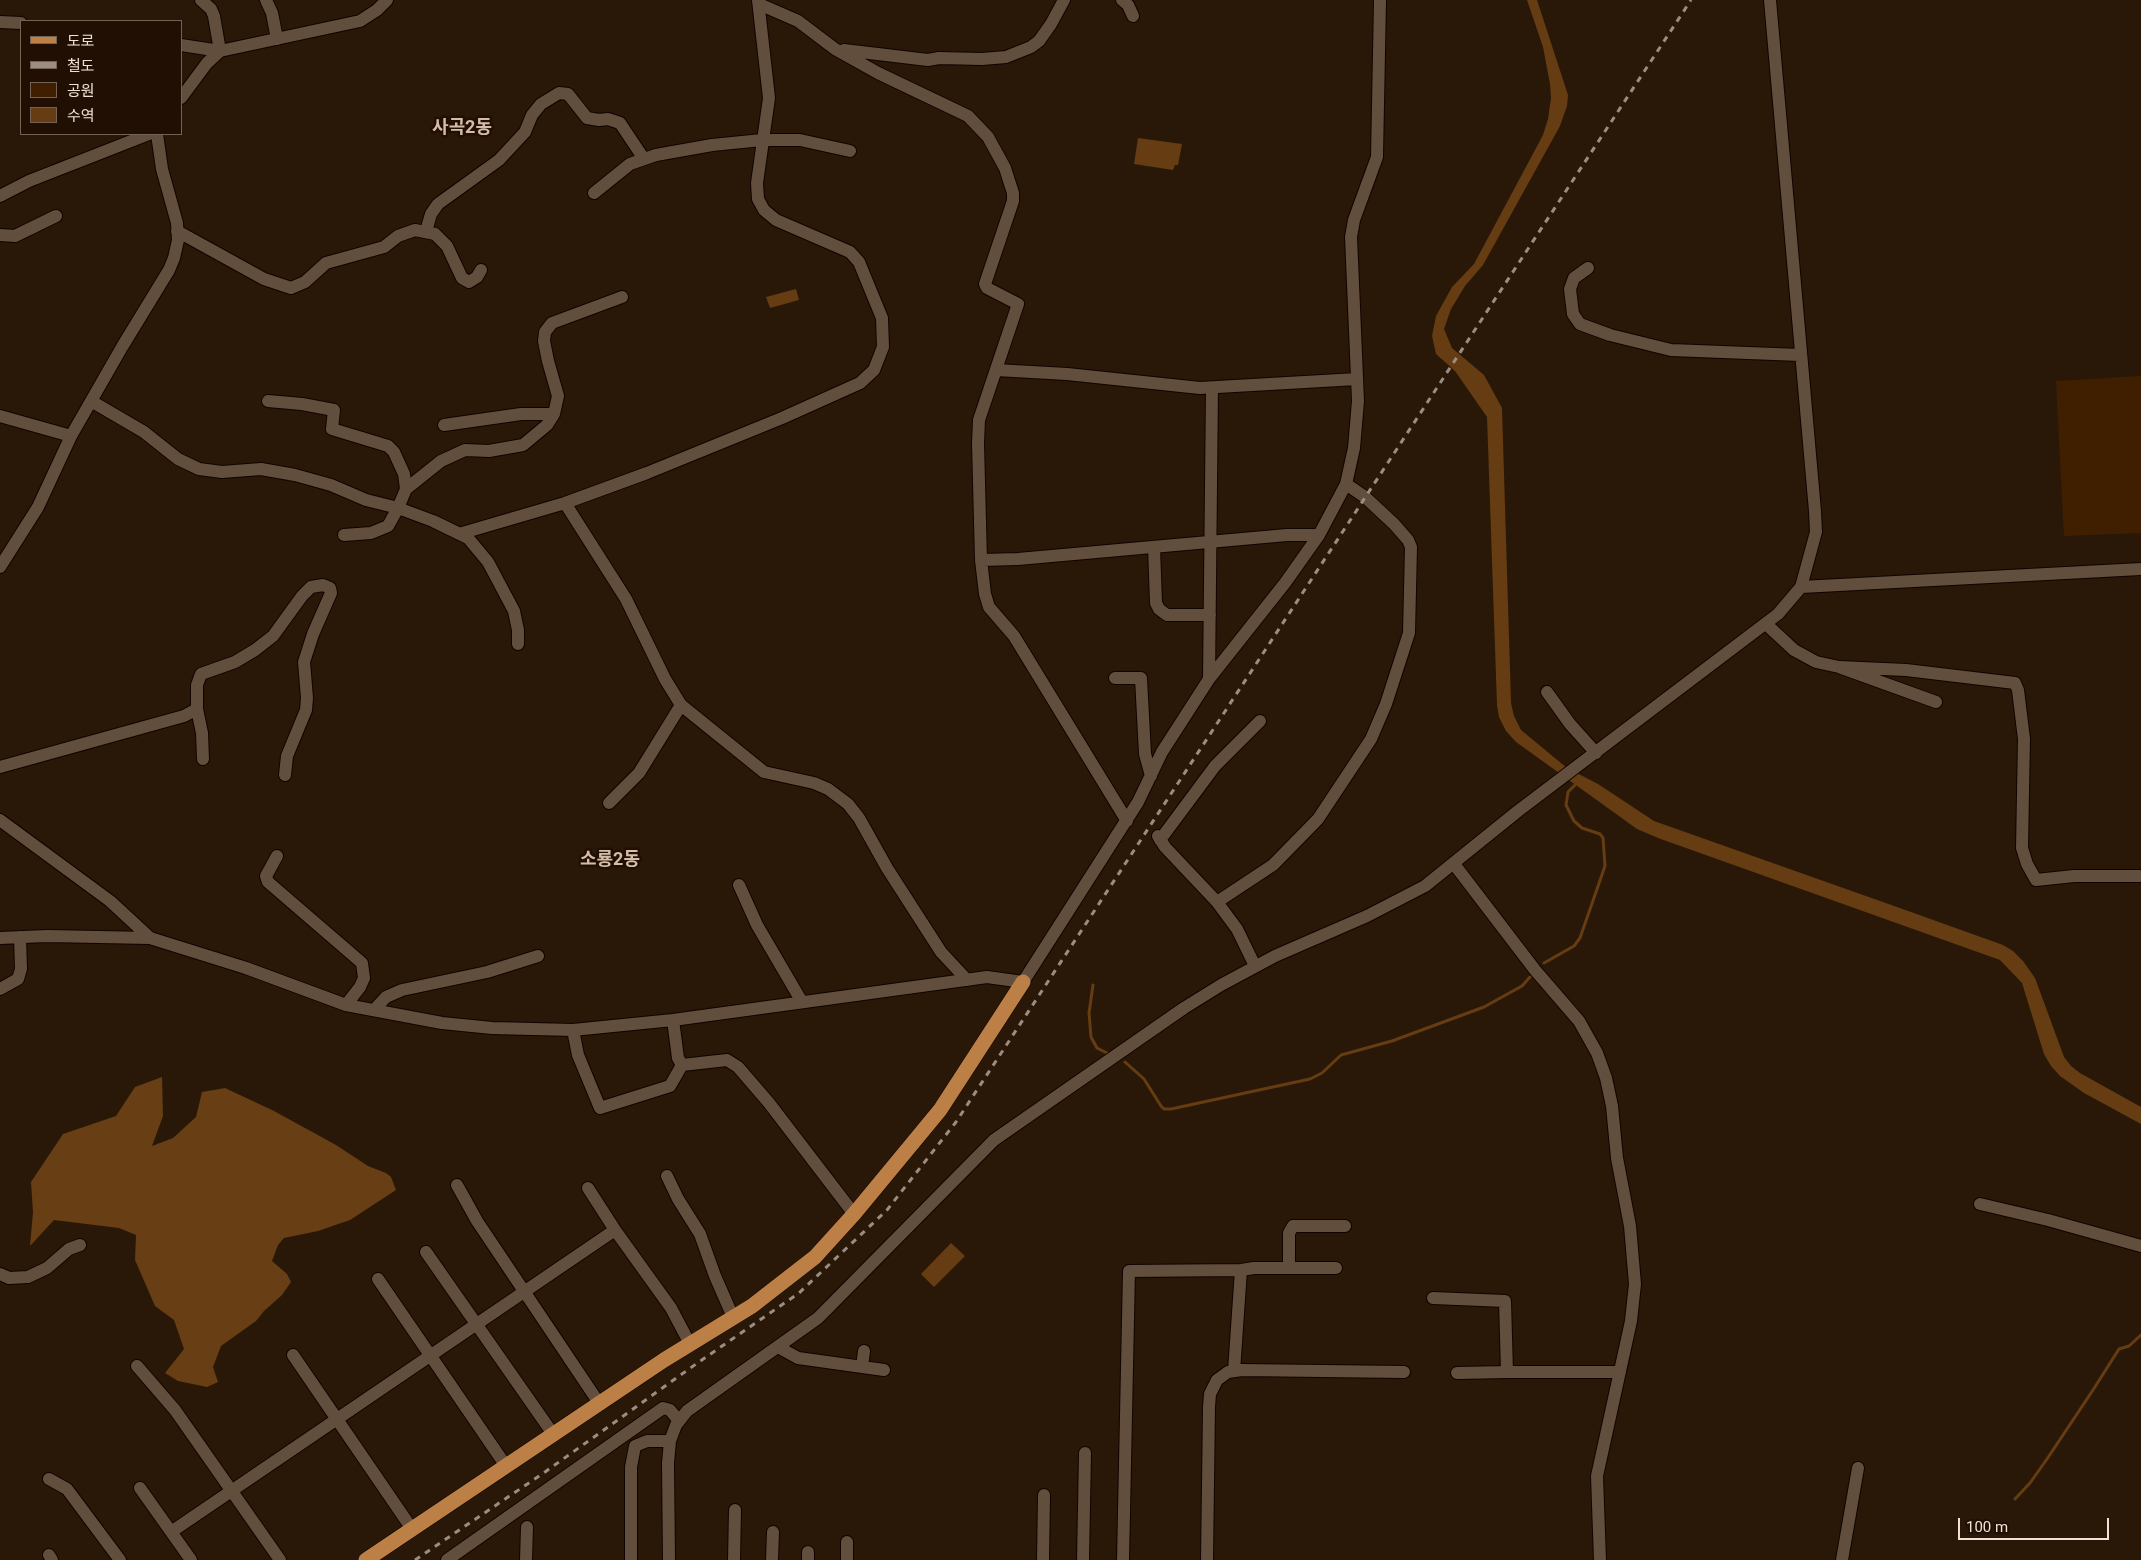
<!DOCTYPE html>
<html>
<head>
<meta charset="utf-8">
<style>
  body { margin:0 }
  #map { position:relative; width:2141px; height:1560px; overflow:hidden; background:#291808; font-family:Roboto,"Noto Sans KR",sans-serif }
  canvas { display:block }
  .legend { position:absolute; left:20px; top:20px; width:162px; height:115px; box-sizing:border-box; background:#200f02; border:1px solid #726357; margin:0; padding:6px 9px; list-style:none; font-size:15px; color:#eee1d7 }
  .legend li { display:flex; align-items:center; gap:10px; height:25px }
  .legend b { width:25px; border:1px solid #726357 }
  .scale { position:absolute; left:1958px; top:1518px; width:151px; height:22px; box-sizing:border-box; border:2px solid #eee1d7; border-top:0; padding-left:6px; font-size:15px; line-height:18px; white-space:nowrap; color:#eee1d7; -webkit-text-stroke:4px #200f02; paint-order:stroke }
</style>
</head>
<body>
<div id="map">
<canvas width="2141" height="1560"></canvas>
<ul class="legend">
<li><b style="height:6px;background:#bc7f46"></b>도로</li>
<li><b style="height:6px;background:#9c8d80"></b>철도</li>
<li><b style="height:14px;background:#401f00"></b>공원</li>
<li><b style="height:14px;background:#663c12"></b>수역</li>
</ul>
<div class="scale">100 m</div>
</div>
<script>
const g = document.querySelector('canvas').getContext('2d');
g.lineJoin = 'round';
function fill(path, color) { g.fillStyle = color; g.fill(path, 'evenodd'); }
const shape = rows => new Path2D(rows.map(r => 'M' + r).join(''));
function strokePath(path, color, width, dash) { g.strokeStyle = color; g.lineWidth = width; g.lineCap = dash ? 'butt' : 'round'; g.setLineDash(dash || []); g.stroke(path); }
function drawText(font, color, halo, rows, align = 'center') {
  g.font = font + ' Roboto,"Noto Sans KR",sans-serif'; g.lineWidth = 5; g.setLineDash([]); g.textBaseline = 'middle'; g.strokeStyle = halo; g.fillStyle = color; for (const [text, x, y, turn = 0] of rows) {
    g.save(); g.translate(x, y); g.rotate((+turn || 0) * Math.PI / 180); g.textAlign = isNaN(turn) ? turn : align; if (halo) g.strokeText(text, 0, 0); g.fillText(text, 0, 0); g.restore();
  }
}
const green = shape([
  [2141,376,2141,533,2064,536,2056,381]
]);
const forest = shape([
  [162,1077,163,1116,152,1146,173,1138,196,1117,202,1092,225,1088,274,1111,336,1145,368,1166,386,1173,391,1177,396,1190,350,1220,318,1231,284,1238,278,1245,272,1261,287,1274,291,1282,282,1295,264,1311,256,1321,221,1346,213,1367,218,1382,207,1387,178,1381,165,1373,184,1349,174,1320,155,1306,135,1260,136,1235,119,1228,54,1220,30,1246,33,1212,31,1182,63,1134,116,1116,135,1087]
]);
const water = shape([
  [1527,0,1537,0,1568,95,1567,106,1560,126,1483,265,1465,286,1451,309,1444,329,1452,348,1484,375,1502,408,1511,703,1514,716,1521,730,1567,768,1598,784,1654,821,1897,907,2003,945,2013,951,2023,961,2035,978,2064,1057,2071,1066,2080,1073,2141,1107,2141,1124,2084,1093,2060,1076,2051,1066,2044,1054,2022,983,2000,960,1658,838,1637,829,1516,742,1506,731,1499,717,1497,705,1487,417,1455,371,1436,354,1432,336,1436,316,1452,287,1474,264,1543,135,1548,119,1551,98,1550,84,1543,47],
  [1138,138,1182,144,1178,165,1175,165,1173,170,1134,164],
  [796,289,799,300,770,308,766,297],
  [951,1243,965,1256,934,1287,921,1274]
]);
const stream = shape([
  [1544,963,1574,946,1580,938,1605,866,1603,838,1600,834,1582,828,1574,821,1566,805,1568,792,1577,783],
  [1093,985,1089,1013,1091,1037,1097,1048,1109,1054],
  [1125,1062,1144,1079,1161,1106,1164,1109,1171,1109,1310,1079,1322,1073,1341,1055,1392,1041,1484,1007,1522,986,1530,977],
  [2015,1499,2030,1483,2047,1459,2093,1390,2119,1349,2129,1346,2141,1335]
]);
const minor = shape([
  [266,0,272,13,277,39],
  [1122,0,1128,5,1133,16],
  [759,4,798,21,835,49,878,73,968,116,988,137,1005,168,1013,193,1013,201,985,284,987,288,1018,304,979,420,978,443,981,560,985,594,989,607,1014,636,1127,821],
  [0,22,21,23],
  [181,45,220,51,214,16,211,9,201,0],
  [844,50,928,60,939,58,982,59,1006,57,1031,47,1039,41,1051,24,1064,0],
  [181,98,207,63,220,51,360,21,377,10,387,0],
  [594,193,630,164,656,155,712,145,762,140,800,140,850,151],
  [0,196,29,181,149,134],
  [177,231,264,279,291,288,305,282,326,263,384,247,398,236,415,230,435,234,447,246,462,278,469,282,477,277,481,270],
  [426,231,431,214,438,204,499,160,525,132,532,115,541,104,559,93,568,94,587,118,599,120,608,119,620,123,644,159],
  [0,235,15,236,56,216],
  [1588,268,1574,278,1570,289,1573,314,1580,324,1610,335,1671,350,1800,355],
  [996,370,1067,374,1200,388,1357,379],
  [91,401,144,432,178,459,199,469,222,472,261,469,295,475,331,485,366,500,398,508,433,521,468,538,488,562,514,611,518,630,518,644],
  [268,401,302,404,334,410,332,429,388,446,394,452,404,474,406,489,398,508,388,526,371,533,344,535],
  [0,416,71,436],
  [444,425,521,414,554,414],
  [406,489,441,461,465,450,489,451,523,445,547,425,554,414,558,396,548,361,544,341,545,332,552,323,622,297],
  [565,503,626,599,665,679,681,705,764,772,814,783,828,789,848,804,859,818,887,868,941,952,967,980],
  [459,534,565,503,647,473,782,418,860,383,874,370,883,347,882,318,859,262,850,252,776,220,764,210,758,199,757,183,769,98,758,0],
  [1154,547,1156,603,1159,609,1167,615,1210,615],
  [981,560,1018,559,1287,535,1319,535],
  [0,567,38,507,71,436,122,347,169,270,174,258,178,240,177,223,162,169,157,134],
  [1801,587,2141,569],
  [1766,624,1794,650,1816,662,1839,667,1936,702],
  [1839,667,1906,670,2015,683,2018,690,2024,739,2022,848,2027,864,2036,880,2074,876,2141,876],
  [1115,678,1141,678,1145,754,1151,776],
  [1209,679,1212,388],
  [1547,692,1570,724,1596,753],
  [197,709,202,733,203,759],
  [0,767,184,716,197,709,197,685,201,674,235,662,255,650,273,636,302,596,311,587,323,585,330,588,331,593,313,634,304,662,307,698,306,710,287,756,285,775],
  [609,803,639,773,681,705],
  [0,820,110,901,150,938],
  [1158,836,1165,847,1217,902,1237,929,1255,966],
  [1160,840,1215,766,1260,721],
  [277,856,266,876,268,882,362,963,364,978,360,987,346,1005],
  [1454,864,1535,970,1579,1021,1597,1053,1606,1078,1612,1106,1617,1158,1630,1226,1635,1284,1631,1321,1597,1476,1600,1560],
  [739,885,757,925,802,1002],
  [1217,902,1273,865,1318,819,1371,739,1386,704,1409,633,1411,547,1408,540,1394,524,1365,497,1346,484],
  [0,938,47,936,150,938,246,968,346,1005,442,1023,492,1028,573,1030,673,1020,987,977,1023,982,1138,802,1162,752,1209,679,1285,583,1319,535,1346,484,1354,448,1358,401,1351,237,1354,220,1377,157,1380,0],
  [0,989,18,979,21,969,20,937],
  [374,1010,386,997,402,990,487,972,538,956],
  [673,1020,678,1058,682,1065,727,1060,738,1067,769,1103,854,1214],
  [573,1030,578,1055,600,1108,670,1086,682,1065],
  [667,1176,678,1199,700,1234,715,1276,733,1317],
  [457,1185,477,1221,599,1403],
  [588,1188,615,1230,671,1308,690,1344],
  [1980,1204,2048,1220,2141,1246],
  [426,1252,553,1434],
  [1289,1267,1289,1233,1293,1226,1345,1226],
  [0,1274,9,1278,28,1277,47,1268,69,1249,80,1245],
  [378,1279,506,1466],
  [1433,1298,1505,1301,1507,1372,1620,1372],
  [778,1347,798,1358,884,1370],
  [293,1355,412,1529],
  [137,1366,175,1410,280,1560],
  [862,1367,864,1351],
  [1234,1371,1241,1270,1254,1268,1336,1268],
  [1457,1373,1507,1372],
  [49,1479,67,1489,120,1560],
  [140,1488,191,1560],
  [171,1532,615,1230],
  [49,1555,52,1560],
  [447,1560,663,1408,670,1410,679,1421],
  [526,1560,527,1527],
  [631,1560,631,1467,635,1446,647,1441,670,1441],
  [669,1560,668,1463,670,1441,676,1425,687,1411,818,1318,994,1140,1184,1008,1221,985,1275,956,1367,916,1425,886,1518,811,1778,614,1801,587,1816,532,1815,511,1770,0],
  [734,1560,735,1510],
  [772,1560,773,1532],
  [808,1560,808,1552],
  [847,1560,847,1542],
  [1043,1560,1044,1495],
  [1083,1560,1085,1453],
  [1123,1560,1129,1271,1241,1270],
  [1207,1560,1209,1407,1210,1394,1217,1380,1228,1372,1242,1370,1404,1372],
  [1842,1560,1858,1468]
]);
const major = shape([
  [366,1560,664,1360,752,1306,815,1257,854,1214,940,1110,1023,982]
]);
const rail = shape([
  [415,1560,545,1472,696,1364,799,1293,887,1210,956,1122,1691,0]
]);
const quarterNames = [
  ["사곡2동",462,128],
  ["소룡2동",610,860]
];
fill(green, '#401f00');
fill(forest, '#683e15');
fill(water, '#663c12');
strokePath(stream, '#663c12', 3);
strokePath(minor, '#110300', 14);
strokePath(major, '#110300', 16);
strokePath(minor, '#624e3c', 12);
strokePath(major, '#bc7f46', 15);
strokePath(rail, '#9c8d80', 3, [6, 6]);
drawText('bold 18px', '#d4bca8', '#200f02', quarterNames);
</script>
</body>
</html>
